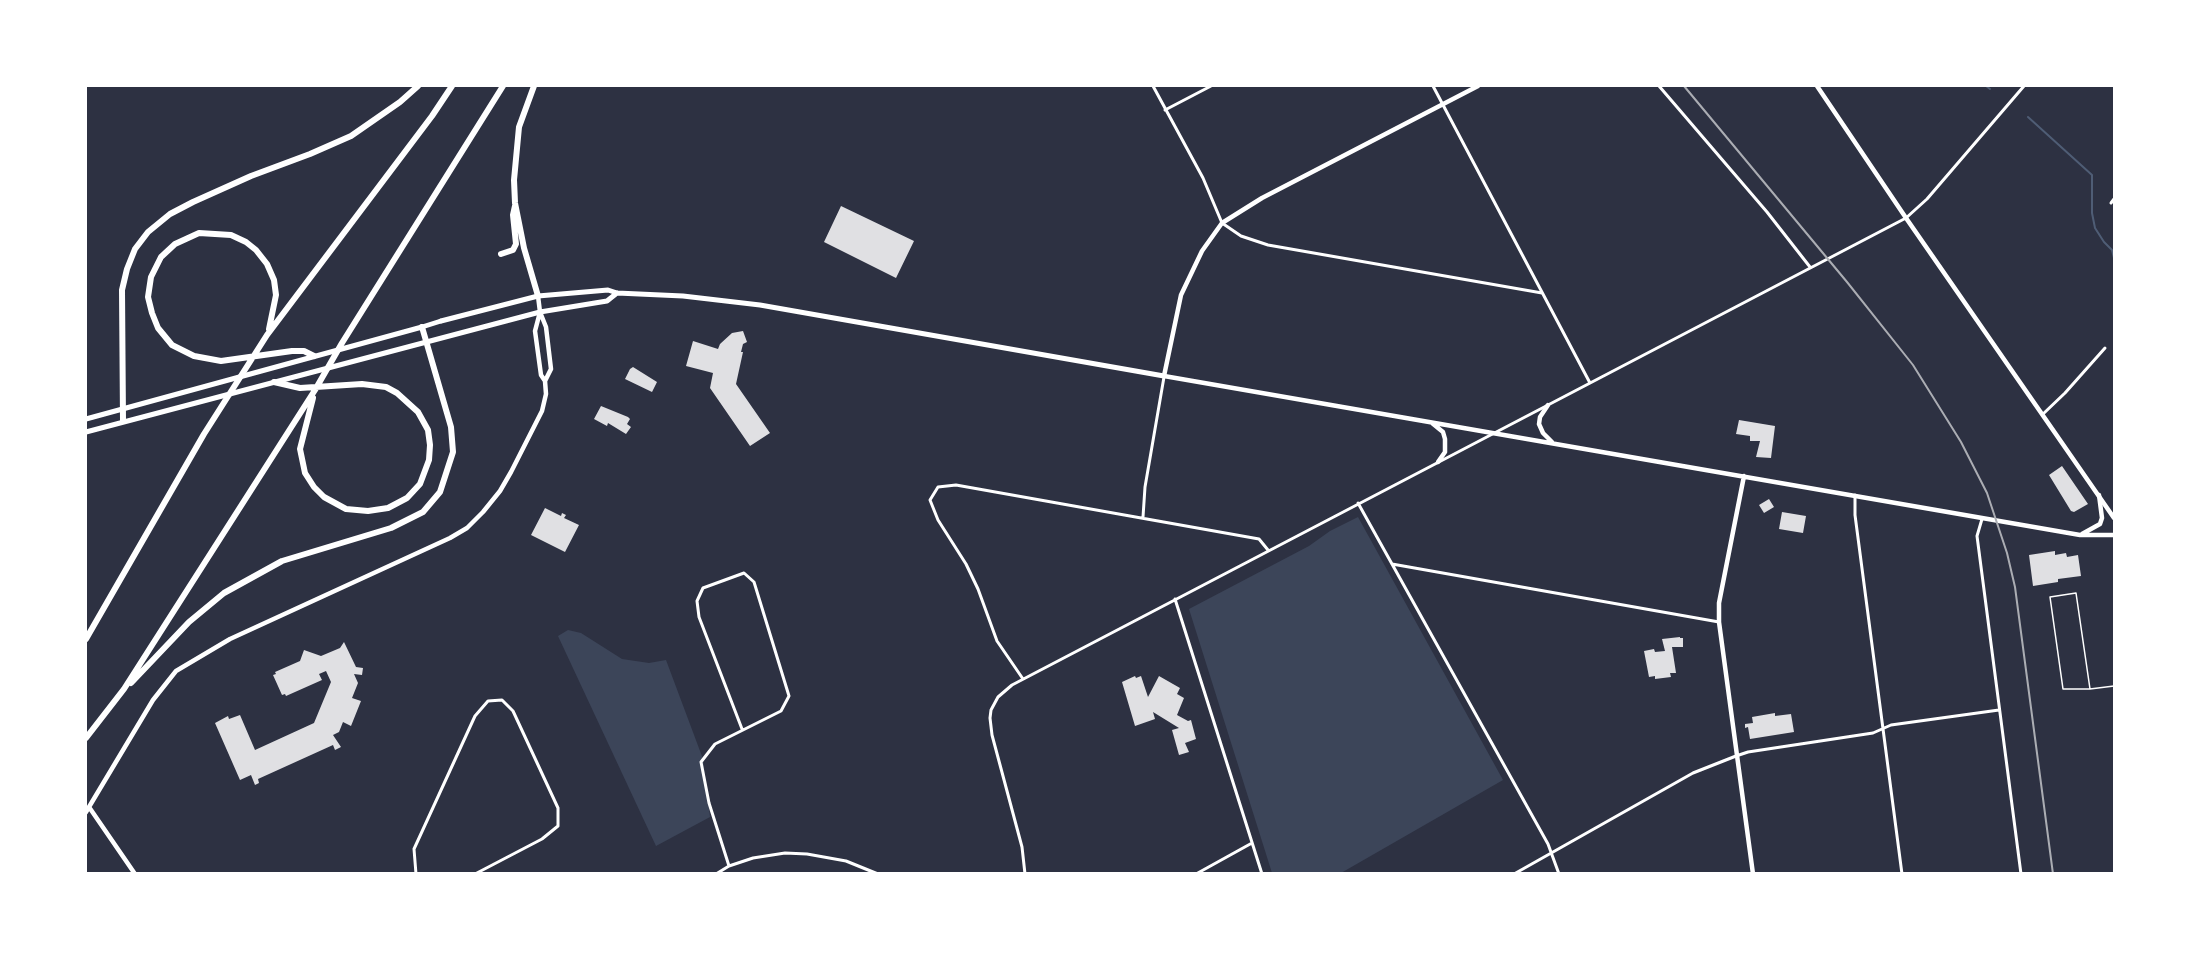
<!DOCTYPE html>
<html>
<head>
<meta charset="utf-8">
<style>
  body { margin:0 }
  #map { position:relative; width:2200px; height:959px; overflow:hidden; background:#2d3142; font-family:"Noto Sans",sans-serif }
  canvas { display:block }
  .frame { position:absolute; inset:0; border:87px solid #fff; pointer-events:none }
</style>
</head>
<body>
<div id="map">
<canvas width="2200" height="959"></canvas>
<div class="frame"></div>
</div>
<script>
const g = document.querySelector('canvas').getContext('2d');
g.lineJoin = 'round';
function fill(path, color) { g.fillStyle = color; g.fill(path, 'evenodd'); }
const shape = rows => new Path2D(rows.map(r => 'M' + r).join(''));
function strokePath(path, color, width, dash) { g.strokeStyle = color; g.lineWidth = width; g.lineCap = dash ? 'butt' : 'round'; g.setLineDash(dash || []); g.stroke(path); }
const green = shape([
  [1358,517,1503,780,1341,873,1272,873,1189,609,1309,546,1330,531],
  [568,630,581,633,622,659,649,663,666,660,703,759,710,817,656,846,558,636]
]);
const stream = shape([
  [1986,86,1990,89],
  [2028,117,2092,175,2092,213,2095,228,2104,242,2112,250,2114,258]
]);
const building = shape([
  [841,206,914,241,896,278,824,242],
  [743,331,747,342,743,344,741,352,743,352,736,384,770,433,750,446,710,388,713,373,686,366,693,341,718,349,720,344,732,333],
  [633,367,657,382,652,392,625,379,630,369],
  [601,406,628,417,630,419,627,424,631,427,626,434,608,423,607,426,594,419],
  [1739,420,1775,426,1771,458,1756,457,1760,441,1750,441,1750,436,1736,434],
  [2062,466,2088,504,2074,512,2071,511,2049,475],
  [1769,499,1774,507,1764,513,1759,505],
  [545,508,561,516,562,513,566,515,564,518,579,525,565,552,531,535],
  [1782,512,1806,516,1803,533,1779,529],
  [2055,551,2055,555,2066,553,2067,557,2078,555,2081,576,2058,579,2058,582,2033,586,2029,555],
  [1680,637,1680,638,1683,638,1683,647,1672,647,1676,673,1670,673,1671,677,1655,679,1655,676,1649,677,1644,651,1654,649,1655,652,1665,651,1662,639],
  [344,642,356,667,363,668,362,675,354,674,358,683,352,698,361,701,351,726,343,722,339,732,333,735,341,747,335,750,333,745,258,779,259,783,255,785,251,775,240,780,215,723,228,716,229,719,240,715,255,750,314,723,331,682,326,671,319,674,322,680,286,696,285,694,282,695,273,675,276,674,275,672,300,661,304,650,321,656,340,648],
  [1135,676,1136,678,1141,676,1148,697,1159,676,1180,688,1177,694,1184,698,1177,715,1188,721,1191,720,1196,739,1185,743,1189,752,1179,755,1172,730,1179,728,1153,712,1155,719,1135,726,1122,682],
  [1775,713,1775,716,1791,714,1794,732,1750,739,1748,727,1745,728,1745,724,1753,723,1752,717]
]);
const service = shape([
  [2090,689,2076,593,2050,597,2063,689,2090,689,2114,686]
]);
const minor = shape([
  [1153,86,1203,178,1222,223,1241,236,1268,245,1542,293],
  [1433,86,1590,383],
  [1659,86,1767,212,1810,267],
  [1165,110,1211,86],
  [2111,203,2114,199],
  [2043,414,2065,393,2105,348],
  [1855,495,1855,515,1902,874],
  [1358,503,1548,844,1559,874],
  [1143,517,1145,487,1164,377],
  [1982,519,1977,536,2021,874],
  [1392,564,1719,622],
  [1175,599,1262,874],
  [1023,679,997,641,978,589,966,564,938,520,930,500,938,487,956,485,1259,539,1268,550],
  [729,866,709,803,701,762,715,744,781,711,789,696,754,582,744,573,703,588,697,601,699,617,742,729],
  [416,874,414,849,475,716,488,701,502,700,513,711,558,808,558,826,542,839,475,874],
  [716,874,729,866,753,858,785,853,807,854,846,861,878,874],
  [1025,874,1022,847,992,735,990,718,991,710,998,697,1012,685,1906,218,1927,199,2024,86],
  [1196,874,1252,843],
  [1514,874,1693,773,1736,756,1748,752,1873,733,1891,725,1999,710]
]);
const tertiary = shape([
  [1817,86,1906,218,2114,518],
  [538,296,540,312,546,327,551,369,545,381],
  [1164,376,1181,295,1202,251,1222,223,1262,198,1478,86],
  [89,807,135,874],
  [86,812,153,700,176,671,230,639,450,538,467,528,483,512,500,491,511,472,542,411,546,394,545,381,541,375,535,331,540,312]
]);
const secondary = shape([
  [422,327,441,321],
  [1164,376,2080,535,2114,535],
  [1548,405,1540,417,1539,424,1543,433,1552,442],
  [1432,423,1443,432,1445,439,1445,452,1438,462],
  [1744,476,1719,603,1719,622,1753,874],
  [2082,534,2100,524,2102,518,2099,495]
]);
const primary = shape([
  [441,321,538,296,608,290,617,293,683,296,760,305,1164,376],
  [86,419,422,327],
  [86,432,540,312,607,301,617,293]
]);
const motorway = shape([
  [534,86,519,127,514,180,515,203,524,248,538,296],
  [501,254,513,250,516,244,513,215,515,206],
  [269,329,276,295,274,280,267,264,256,250,246,242,231,235,199,233,175,244,161,257,151,277,148,297,152,313,158,328,172,345,194,356,221,361,292,351,304,351,314,356],
  [274,382,300,388,362,384,386,387,397,393,418,412,428,430,430,445,429,460,420,484,407,498,388,508,368,511,346,509,324,497,314,487,305,473,300,449,313,398],
  [123,421,122,290,127,269,135,249,148,232,170,214,193,202,251,176,310,154,351,136,400,102,418,86],
  [86,639,204,434,267,335,432,116,452,86],
  [131,683,189,622,224,593,282,561,391,528,423,512,440,492,453,452,451,427,422,327],
  [86,738,124,689,315,390,342,343,503,86]
]);
const rail = shape([
  [1684,86,1847,282,1913,365,1961,442,1987,493,2007,553,2015,587,2053,874]
]);
fill(green, '#3c4559');
strokePath(stream, '#4f5d75', 2);
fill(building, '#e0e0e3');
strokePath(service, '#fff', 1.5);
strokePath(minor, '#fff', 3);
strokePath(tertiary, '#fff', 4.5);
strokePath(secondary, '#fff', 4.5);
strokePath(primary, '#fff', 5);
strokePath(motorway, '#fff', 6);
strokePath(rail, '#abadb3', 2);
</script>
</body>
</html>
